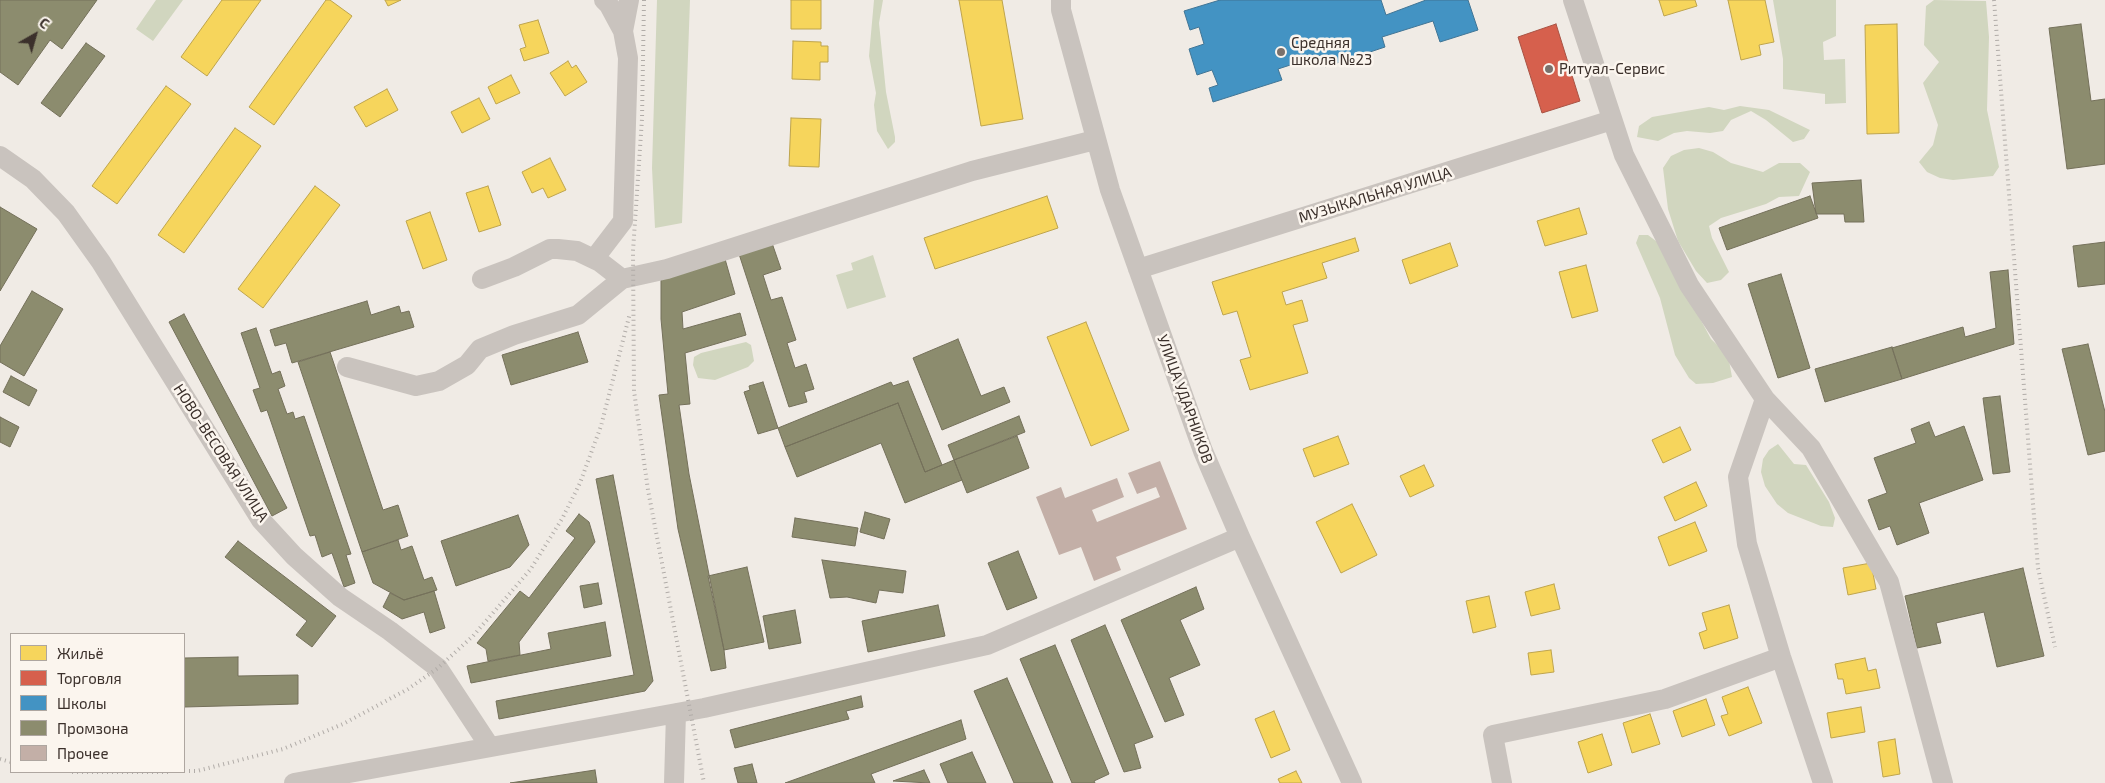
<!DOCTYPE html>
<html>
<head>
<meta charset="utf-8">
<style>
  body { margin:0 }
  #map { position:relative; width:2105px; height:783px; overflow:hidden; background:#f0ebe5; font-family:"Exo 2",sans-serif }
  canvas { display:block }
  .legend { position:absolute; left:10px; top:633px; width:175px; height:140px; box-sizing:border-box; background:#fbf5ee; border:1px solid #aea6a0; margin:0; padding:6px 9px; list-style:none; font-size:15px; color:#3b302b }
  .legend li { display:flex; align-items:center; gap:10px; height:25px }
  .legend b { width:25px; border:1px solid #aea6a0 }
  .north { position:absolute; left:10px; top:10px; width:50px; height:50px; -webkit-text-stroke:4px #fbf5ee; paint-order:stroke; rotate:38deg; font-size:14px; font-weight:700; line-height:20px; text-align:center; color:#3b302b }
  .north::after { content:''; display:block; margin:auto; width:18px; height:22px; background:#3b302b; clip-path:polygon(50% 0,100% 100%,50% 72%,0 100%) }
</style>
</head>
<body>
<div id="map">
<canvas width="2105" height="783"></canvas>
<ul class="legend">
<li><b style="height:14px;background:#f6d55c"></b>Жильё</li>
<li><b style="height:14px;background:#d6604d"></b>Торговля</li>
<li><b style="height:14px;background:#4393c3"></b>Школы</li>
<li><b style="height:14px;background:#8c8c6e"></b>Промзона</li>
<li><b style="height:14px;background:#c3afa7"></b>Прочее</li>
</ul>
<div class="north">С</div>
</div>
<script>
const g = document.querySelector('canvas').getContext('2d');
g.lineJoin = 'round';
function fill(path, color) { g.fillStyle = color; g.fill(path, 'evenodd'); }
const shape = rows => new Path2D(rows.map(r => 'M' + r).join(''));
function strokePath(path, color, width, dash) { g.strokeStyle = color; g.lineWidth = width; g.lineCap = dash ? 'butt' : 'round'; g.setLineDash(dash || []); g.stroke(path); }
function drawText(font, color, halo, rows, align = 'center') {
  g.font = font + ' "Exo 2",sans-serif'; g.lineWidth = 5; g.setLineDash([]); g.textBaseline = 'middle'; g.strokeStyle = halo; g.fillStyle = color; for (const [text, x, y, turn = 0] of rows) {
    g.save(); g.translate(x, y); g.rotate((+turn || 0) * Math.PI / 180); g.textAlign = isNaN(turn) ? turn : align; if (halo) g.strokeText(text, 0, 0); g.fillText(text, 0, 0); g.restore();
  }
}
const green = shape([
  [156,0,183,0,153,41,136,29],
  [657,0,690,0,682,223,655,228,652,168],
  [874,0,883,0,879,23,886,92,895,137,895,142,888,149,877,131,874,105,876,93,869,56],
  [1773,0,1836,0,1836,36,1823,42,1824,60,1845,59,1846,103,1825,104,1825,94,1783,89,1783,59],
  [1934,0,1986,1,1989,37,1987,110,1999,167,1993,176,1953,180,1940,178,1927,172,1919,162,1933,145,1938,125,1923,83,1939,62,1924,45,1926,6],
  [1740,106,1769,110,1810,130,1804,139,1793,142,1766,120,1751,111,1731,120,1723,131,1710,133,1687,131,1674,133,1658,141,1637,137,1639,126,1652,117,1709,107,1724,110],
  [1699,148,1713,152,1731,163,1763,172,1779,163,1800,163,1810,172,1799,196,1779,197,1766,204,1721,218,1709,226,1712,238,1729,272,1721,280,1707,283,1696,271,1678,241,1668,209,1663,168,1671,156,1684,150],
  [1639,235,1648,235,1660,244,1711,339,1728,355,1732,377,1713,383,1696,384,1689,378,1675,355,1660,298,1636,243],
  [873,255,886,297,847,309,836,275,853,270,851,263],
  [746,342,751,345,754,361,748,367,715,380,698,378,693,365,694,357,701,353],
  [1778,444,1794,464,1806,465,1829,502,1835,518,1833,527,1821,526,1788,513,1777,504,1765,486,1761,472,1763,459,1769,450]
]);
const homes = shape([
  [222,0,261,0,207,76,181,57,222,0],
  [326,0,330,0,352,16,274,125,249,107,326,0],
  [385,0,401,0,388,6,385,0],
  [791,0,821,0,821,29,791,29,791,0],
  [959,0,1002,0,1023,119,981,126,959,0],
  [1659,0,1695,0,1697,6,1664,16,1659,0],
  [1728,0,1765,0,1774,42,1759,45,1761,55,1741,60,1728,0],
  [538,20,549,53,524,61,520,49,526,47,519,25,538,20],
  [1897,24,1899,133,1867,134,1865,25,1897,24],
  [793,41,821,42,821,46,828,46,828,62,820,62,820,80,792,79,793,41],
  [568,61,572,68,576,65,587,82,565,96,550,73,568,61],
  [511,75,520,93,496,104,488,87,511,75],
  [166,86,191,104,117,204,92,186,166,86],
  [387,89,398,110,366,127,354,107,387,89],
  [479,98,490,119,462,133,451,112,479,98],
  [791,118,821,119,819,167,789,166,791,118],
  [235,128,261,146,184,253,158,235,235,128],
  [550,158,566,190,548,198,543,188,532,193,522,172,550,158],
  [315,186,340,205,263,308,238,289,315,186],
  [488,186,501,225,479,232,466,193,488,186],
  [1047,196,1058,228,935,269,924,238,1047,196],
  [1579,208,1587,234,1545,246,1537,221,1579,208],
  [430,212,447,260,423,269,406,221,430,212],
  [1355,238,1359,251,1322,263,1327,278,1282,292,1286,305,1302,300,1308,321,1293,325,1308,373,1250,390,1240,360,1251,357,1237,311,1223,315,1212,282,1355,238],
  [1450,243,1458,266,1410,284,1402,260,1450,243],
  [1586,265,1598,311,1572,318,1559,272,1586,265],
  [1086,322,1129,430,1091,446,1047,337,1086,322],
  [1680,427,1691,450,1663,463,1652,440,1680,427],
  [1338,436,1349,464,1314,477,1303,449,1338,436],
  [1424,465,1434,486,1410,497,1400,476,1424,465],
  [1696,482,1707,506,1675,521,1664,497,1696,482],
  [1352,504,1377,555,1341,573,1316,522,1352,504],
  [1695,522,1707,551,1669,566,1658,537,1695,522],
  [1871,563,1876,589,1848,595,1843,568,1871,563],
  [1554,584,1560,609,1531,616,1525,592,1554,584],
  [1489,596,1496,627,1473,633,1466,601,1489,596],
  [1729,605,1738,638,1704,649,1699,633,1707,630,1702,613,1729,605],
  [1551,650,1554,672,1531,675,1528,653,1551,650],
  [1865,658,1868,671,1876,669,1880,688,1846,694,1843,679,1838,679,1835,664,1865,658],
  [1748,687,1762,723,1729,736,1721,716,1728,714,1722,697,1748,687],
  [1706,699,1715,725,1682,737,1673,711,1706,699],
  [1861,707,1865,732,1831,738,1827,713,1861,707],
  [1274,711,1290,750,1271,758,1255,719,1274,711],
  [1650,714,1660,744,1632,753,1623,723,1650,714],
  [1602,734,1612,765,1588,773,1578,742,1602,734],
  [1895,739,1900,774,1883,777,1878,742,1895,739],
  [1296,771,1302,783,1280,783,1278,779,1296,771]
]);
const shops = shape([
  [1556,24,1580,101,1542,113,1518,37,1556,24]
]);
const schools = shape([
  [1220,0,1381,0,1386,15,1426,0,1468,0,1478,30,1440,42,1433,21,1382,37,1385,47,1325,67,1321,55,1278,69,1282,80,1213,102,1209,88,1218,85,1212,70,1197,75,1189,49,1204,44,1199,27,1190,30,1184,11,1220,0]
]);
const industry = shape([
  [0,0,97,0,62,49,50,40,18,85,0,72,0,0],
  [2081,24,2091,101,2105,99,2105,164,2067,169,2049,28,2081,24],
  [86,43,105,56,60,117,41,103,86,43],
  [1861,180,1864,222,1845,222,1844,214,1816,214,1812,183,1861,180],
  [1810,196,1818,218,1727,250,1719,228,1810,196],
  [0,207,37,229,0,291,0,207],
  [2105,242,2105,284,2078,287,2073,246,2105,242],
  [772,243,781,269,763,275,771,300,782,297,796,340,787,343,795,368,806,364,814,389,804,392,807,402,789,407,739,254,772,243],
  [725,259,735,294,682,312,683,329,740,313,746,335,685,353,690,404,679,405,689,474,724,650,726,668,711,671,678,529,659,395,668,394,661,319,661,278,725,259],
  [2008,270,2014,344,1902,379,1892,348,1963,327,1965,337,1996,328,1990,272,2008,270],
  [1781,274,1810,368,1778,378,1748,284,1781,274],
  [32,291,63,309,24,376,0,362,0,346,32,291],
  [367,301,371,315,399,306,401,313,409,311,414,327,292,363,286,343,275,346,270,330,367,301],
  [184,314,287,508,272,516,169,322,184,314],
  [256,328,272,374,280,371,285,386,278,389,287,414,293,412,295,419,304,416,351,554,346,555,355,583,344,587,332,553,322,557,315,535,310,536,267,410,261,412,253,390,260,388,241,333,256,328],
  [578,332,588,362,511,385,502,355,578,332],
  [958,339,981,396,1004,387,1010,402,942,430,913,358,958,339],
  [2088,344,2105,412,2105,451,2088,455,2062,349,2088,344],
  [1892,347,1902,379,1825,402,1815,369,1892,347],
  [330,352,383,510,398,505,408,536,362,552,298,362,330,352],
  [11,376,37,390,29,406,3,392,11,376],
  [908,381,942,465,925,472,898,403,785,447,778,428,891,382,893,386,908,381],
  [763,382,778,428,758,434,744,392,750,390,749,386,763,382],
  [2000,396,2010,472,1993,474,1983,398,2000,396],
  [898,403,925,472,954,460,962,480,905,503,881,443,797,477,785,447,898,403],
  [1019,416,1025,432,954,460,948,445,1019,416],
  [0,417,19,427,10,447,0,442,0,417],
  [1929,422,1935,437,1964,426,1983,480,1919,503,1929,533,1897,545,1890,526,1879,530,1868,500,1887,493,1874,458,1916,443,1911,429,1929,422],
  [1017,436,1029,468,967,493,954,460,1017,436],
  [613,475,653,681,645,691,499,719,496,701,634,675,596,479,613,475],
  [865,512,890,519,884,539,860,532,865,512],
  [579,514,589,522,595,542,519,642,520,655,488,661,486,649,477,643,520,591,529,598,575,538,566,531,579,514],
  [518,515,529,545,510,567,456,586,441,541,518,515],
  [795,518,858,528,855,546,792,537,795,518],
  [398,540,401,550,412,546,424,580,432,577,437,590,404,600,373,583,362,552,398,540],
  [238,541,336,616,312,647,296,635,307,621,225,557,238,541],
  [1018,551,1037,598,1007,610,988,563,1018,551],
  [822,560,906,571,903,593,879,590,876,603,847,597,830,598,822,560],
  [747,567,764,642,724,650,708,576,747,567],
  [2023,568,2044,656,1997,667,1984,612,1936,623,1941,643,1917,648,1905,596,2023,568],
  [598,583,602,604,584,608,580,586,598,583],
  [1196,587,1204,609,1180,620,1200,665,1169,678,1184,715,1165,722,1121,620,1196,587],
  [434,591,445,628,430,633,424,612,402,619,383,607,390,593,404,600,434,591],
  [938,605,945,636,868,652,862,621,938,605],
  [795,610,801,643,769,649,763,616,795,610],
  [605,622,611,656,471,683,467,666,551,649,548,633,605,622],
  [1105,625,1153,737,1134,744,1141,768,1124,772,1071,640,1105,625],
  [1055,645,1109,774,1094,781,1095,783,1072,783,1020,659,1055,645],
  [238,657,238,676,298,675,298,704,184,707,184,658,238,657],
  [1007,678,1053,783,1014,783,974,691,1007,678],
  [861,696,863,707,846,711,849,719,735,748,730,730,861,696],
  [961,720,966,739,871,774,875,783,785,783,961,720],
  [972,752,986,783,948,783,940,764,972,752],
  [752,764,757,783,738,783,734,768,752,764],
  [595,770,597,783,510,783,595,770],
  [924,770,930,783,893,781,924,770]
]);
const building = shape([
  [1160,461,1187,529,1116,557,1121,570,1094,581,1081,547,1059,555,1036,497,1061,487,1065,498,1117,478,1124,497,1092,510,1097,522,1160,497,1156,487,1137,494,1128,473]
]);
const minor = shape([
  [1061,0,1061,10,1110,190,1203,451,1240,537,1352,783],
  [1573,0,1624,155,1689,285,1765,399,1811,448,1889,582,1943,783],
  [623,31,629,0],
  [0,156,33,179,66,213,101,262,261,520,294,556,340,597,390,631,438,668,490,747],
  [594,259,623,221,628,58,623,31,609,5,604,0],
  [1138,269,1612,120],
  [482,279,514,267,550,249,558,249,577,251,600,262,622,279],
  [347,367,416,386,439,381,467,365,480,349,514,335,578,315,622,279,667,269,972,171,1095,140],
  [1765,399,1738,477,1747,544,1781,657,1823,783],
  [294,783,704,708,987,645,1240,537],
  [674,783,676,713],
  [1502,783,1493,735,1665,699,1781,657]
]);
const rail = shape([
  [644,0,642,119,633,251,634,391,648,490,704,783],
  [1994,0,2038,568,2055,647],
  [0,759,11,762],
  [184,771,197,771,283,749,343,724,408,689,438,668,473,636,530,570,562,519,580,483,601,426,630,313],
  [72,772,170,772]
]);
const markers = [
  [1281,52,5,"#7a716c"],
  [1549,69,5,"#7a716c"]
];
const poiNames = [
  ["Средняя",1291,43],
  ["школа №23",1291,60],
  ["Ритуал-Сервис",1559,69]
];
const streetNames = [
  ["МУЗЫКАЛЬНАЯ УЛИЦА",1375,195,-17],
  ["УЛИЦА УДАРНИКОВ",1185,399,70],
  ["НОВО-ВЕСОВАЯ УЛИЦА",221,453,57]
];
fill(green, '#d1d6bf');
fill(homes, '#f6d55c');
strokePath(homes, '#bea44d', 1);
fill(shops, '#d6604d');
strokePath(shops, '#a85243', 1);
fill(schools, '#4393c3');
strokePath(schools, '#417595', 1);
fill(industry, '#8c8c6e');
strokePath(industry, '#74705a', 1);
fill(building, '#c3afa7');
strokePath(minor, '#c9c3be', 20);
strokePath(rail, '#b1aca8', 4, [1, 4]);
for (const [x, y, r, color] of markers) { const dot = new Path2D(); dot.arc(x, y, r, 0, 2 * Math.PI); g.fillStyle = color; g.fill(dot); strokePath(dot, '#fbf5ee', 2); }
drawText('15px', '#3b302b', '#fbf5ee', poiNames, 'left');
drawText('15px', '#3b302b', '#fbf5ee', streetNames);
</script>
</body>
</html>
